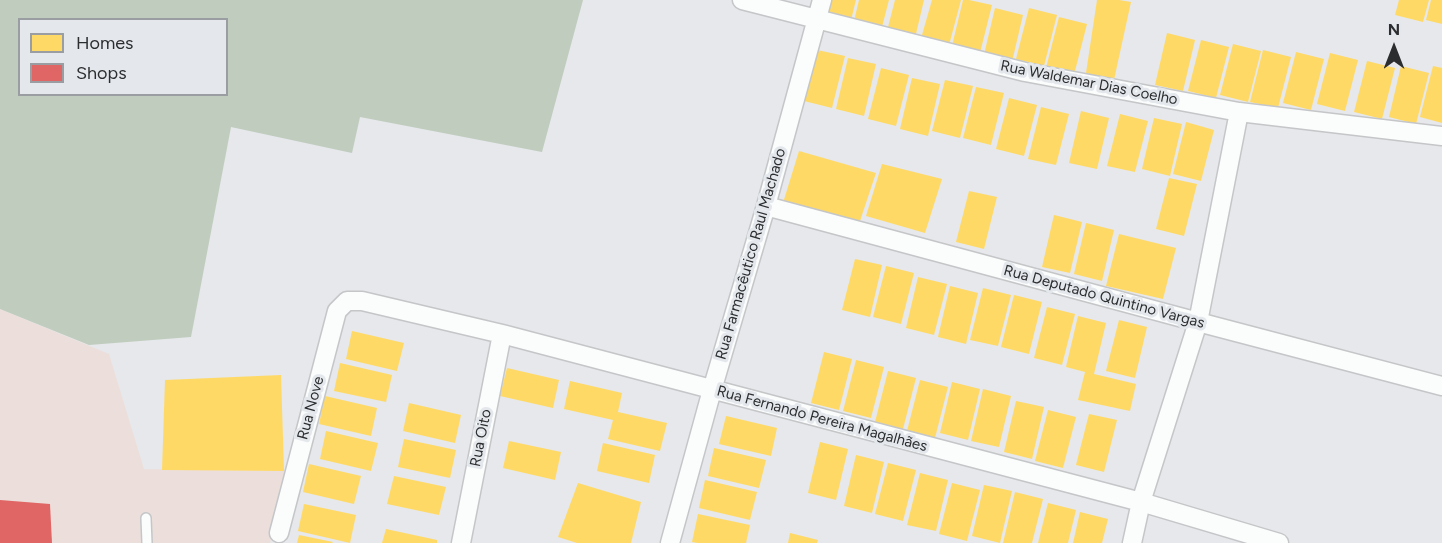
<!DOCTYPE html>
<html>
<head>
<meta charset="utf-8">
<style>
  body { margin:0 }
  #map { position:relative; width:1442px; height:543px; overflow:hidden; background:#e6e8eb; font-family:Figtree,sans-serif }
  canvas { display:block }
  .legend { position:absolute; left:18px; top:18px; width:210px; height:78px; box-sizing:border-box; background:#e4e8ed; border:2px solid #9a9da1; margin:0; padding:8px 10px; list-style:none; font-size:18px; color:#2c2d2f }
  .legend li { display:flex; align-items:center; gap:12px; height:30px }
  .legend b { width:30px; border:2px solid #9a9da1 }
  .north { position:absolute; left:1364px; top:18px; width:60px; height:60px; -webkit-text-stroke:4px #e4e8ed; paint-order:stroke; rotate:0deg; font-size:16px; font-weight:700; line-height:24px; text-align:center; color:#2c2d2f }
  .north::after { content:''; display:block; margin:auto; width:21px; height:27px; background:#2c2d2f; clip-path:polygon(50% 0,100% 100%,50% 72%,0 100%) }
</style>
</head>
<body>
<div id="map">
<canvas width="1442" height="543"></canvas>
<ul class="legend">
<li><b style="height:16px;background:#ffd966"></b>Homes</li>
<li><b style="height:16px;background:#e06666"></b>Shops</li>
</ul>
<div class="north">N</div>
</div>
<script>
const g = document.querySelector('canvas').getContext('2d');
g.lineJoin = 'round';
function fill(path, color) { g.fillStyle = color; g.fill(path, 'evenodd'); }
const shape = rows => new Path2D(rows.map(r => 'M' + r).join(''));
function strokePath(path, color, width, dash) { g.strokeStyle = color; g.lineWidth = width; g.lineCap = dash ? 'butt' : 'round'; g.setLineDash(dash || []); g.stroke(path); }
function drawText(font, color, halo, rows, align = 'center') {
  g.font = font + ' Figtree,sans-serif'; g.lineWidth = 6; g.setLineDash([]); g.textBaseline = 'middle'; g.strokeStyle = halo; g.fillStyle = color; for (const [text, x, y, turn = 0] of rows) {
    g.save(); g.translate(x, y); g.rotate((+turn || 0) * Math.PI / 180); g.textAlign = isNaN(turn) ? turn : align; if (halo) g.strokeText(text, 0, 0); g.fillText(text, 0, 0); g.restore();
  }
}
const education = shape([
  [0,309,109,354,144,469,286,471,270,543,0,543]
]);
const forest = shape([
  [0,0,583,0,542,152,360,117,352,153,231,127,191,337,89,345,0,309],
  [20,20,226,20,226,94,20,94]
]);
const homes = shape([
  [827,0,856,0,851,20,823,14],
  [859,0,889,0,882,27,854,21],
  [895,0,924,0,915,38,887,31],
  [932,0,961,0,948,49,920,42],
  [963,0,969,0,992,5,979,57,951,50],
  [1097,0,1119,0,1131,2,1114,80,1086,73],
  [1399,0,1429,0,1423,22,1395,15],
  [1431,0,1442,0,1442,24,1426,20],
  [995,8,1023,15,1011,66,983,59],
  [1029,8,1057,15,1044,66,1016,59],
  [1059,17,1087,24,1074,75,1046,68],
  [1167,33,1195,40,1183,91,1155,85],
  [1201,40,1229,47,1216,98,1188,91],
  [1233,44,1261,51,1248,102,1220,95],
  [817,50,845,56,832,108,804,101],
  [1263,50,1291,57,1278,108,1250,102],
  [1296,52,1324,59,1311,110,1283,103],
  [1330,53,1358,60,1345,111,1317,104],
  [848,58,876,64,864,116,836,109],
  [1367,61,1395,68,1382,119,1354,112],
  [1401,66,1429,73,1416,124,1389,117],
  [1433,66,1442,68,1442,123,1420,117],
  [881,68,909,75,896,126,868,119],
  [912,78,940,84,928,136,900,129],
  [945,80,973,86,960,138,932,131],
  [976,87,1004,93,991,145,963,138],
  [1009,98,1037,105,1024,156,996,149],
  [1041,107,1069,114,1056,165,1028,159],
  [1081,111,1109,118,1097,169,1069,163],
  [1120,114,1148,121,1135,172,1107,166],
  [1154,118,1182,124,1170,176,1142,169],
  [1186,122,1214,130,1201,181,1173,174],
  [799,151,876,173,860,221,783,203],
  [882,164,942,179,925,233,866,216],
  [1169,178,1197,184,1184,236,1156,229],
  [969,191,997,197,984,249,956,242],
  [1054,215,1082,222,1070,273,1042,267],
  [1086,223,1114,230,1102,281,1074,274],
  [1119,234,1176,248,1163,299,1106,286],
  [855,259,882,265,870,317,842,310],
  [886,266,914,273,901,324,873,317],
  [918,277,947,284,934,335,906,328],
  [950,286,978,293,966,344,938,337],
  [983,288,1011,295,998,346,970,340],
  [1014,295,1042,302,1029,354,1001,347],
  [1047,307,1075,314,1062,365,1034,358],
  [1078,316,1106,323,1094,374,1136,384,1130,411,1078,400,1085,372,1066,367],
  [1119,320,1147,327,1135,378,1106,371],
  [352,331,404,343,397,371,346,359],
  [824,352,852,359,839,410,811,403],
  [856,360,884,367,871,418,843,411],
  [340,363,392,375,386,402,334,391],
  [507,368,559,380,553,408,500,396],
  [888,371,916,378,903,429,875,422],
  [281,375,284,471,162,470,165,380],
  [920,380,948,387,935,438,907,431],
  [570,381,622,393,618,412,667,423,660,451,608,439,613,420,564,409],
  [952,382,980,389,968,440,940,433],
  [983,389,1011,396,999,447,971,441],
  [325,396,377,408,371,436,319,424],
  [1016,401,1044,407,1032,459,1004,452],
  [409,403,461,415,455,443,403,431],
  [1048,410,1076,417,1063,468,1035,461],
  [1089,414,1117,420,1104,472,1076,465],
  [726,416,777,428,771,456,719,444],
  [326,431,378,443,371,471,320,459],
  [404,439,456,450,450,478,398,467],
  [509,441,561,452,555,480,503,468],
  [820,442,848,449,836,500,808,493],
  [603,443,655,455,649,483,597,471],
  [714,448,766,460,759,488,708,476],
  [856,455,884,462,872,513,844,506],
  [888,463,916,470,903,521,875,514],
  [309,464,361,476,354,504,303,492],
  [920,473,948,480,936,531,907,525],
  [394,476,446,487,439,515,387,504],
  [705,480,757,492,750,520,699,508],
  [578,483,641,502,631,543,577,543,558,537],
  [952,483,980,490,967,541,939,534],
  [984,485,1012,491,1000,543,972,536],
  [1015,492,1043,499,1032,543,1003,543],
  [1048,503,1076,510,1068,543,1038,543],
  [304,504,356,515,350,543,298,531],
  [1080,512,1108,519,1102,543,1073,543],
  [698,514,750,525,746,543,698,543,692,542],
  [386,529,437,540,437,543,382,543],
  [790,533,818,540,817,543,788,543],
  [299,535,333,542,332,543,297,543]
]);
const shops = shape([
  [0,500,50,504,52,543,0,543]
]);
const service = shape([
  [146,518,147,543]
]);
const minor = shape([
  [742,0,1025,72,1239,112,1442,136],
  [766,206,1198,322,1442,386],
  [279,533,337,311,347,301,362,301,502,334,1141,502,1279,543],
  [461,543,502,334],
  [670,543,712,390,766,206,822,0],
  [1132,543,1141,502,1198,322,1239,112]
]);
const streetNames = [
  ["Rua Waldemar Dias Coelho",1089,83,11],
  ["Rua Farmacêutico Raul Machado",751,254,-74],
  ["Rua Deputado Quintino Vargas",1104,297,15],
  ["Rua Nove",311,408,-75],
  ["Rua Fernando Pereira Magalhães",822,419,15],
  ["Rua Oito",481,438,-79]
];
fill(education, '#ecdfdb');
fill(forest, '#c0ccbe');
fill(homes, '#ffd966');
fill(shops, '#e06666');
strokePath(service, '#c4c6c8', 12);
strokePath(minor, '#c4c6c8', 21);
strokePath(service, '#fbfcfc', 9);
strokePath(minor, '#fbfcfc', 18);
drawText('15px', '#2c2d2f', '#e4e8ed', streetNames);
</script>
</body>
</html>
